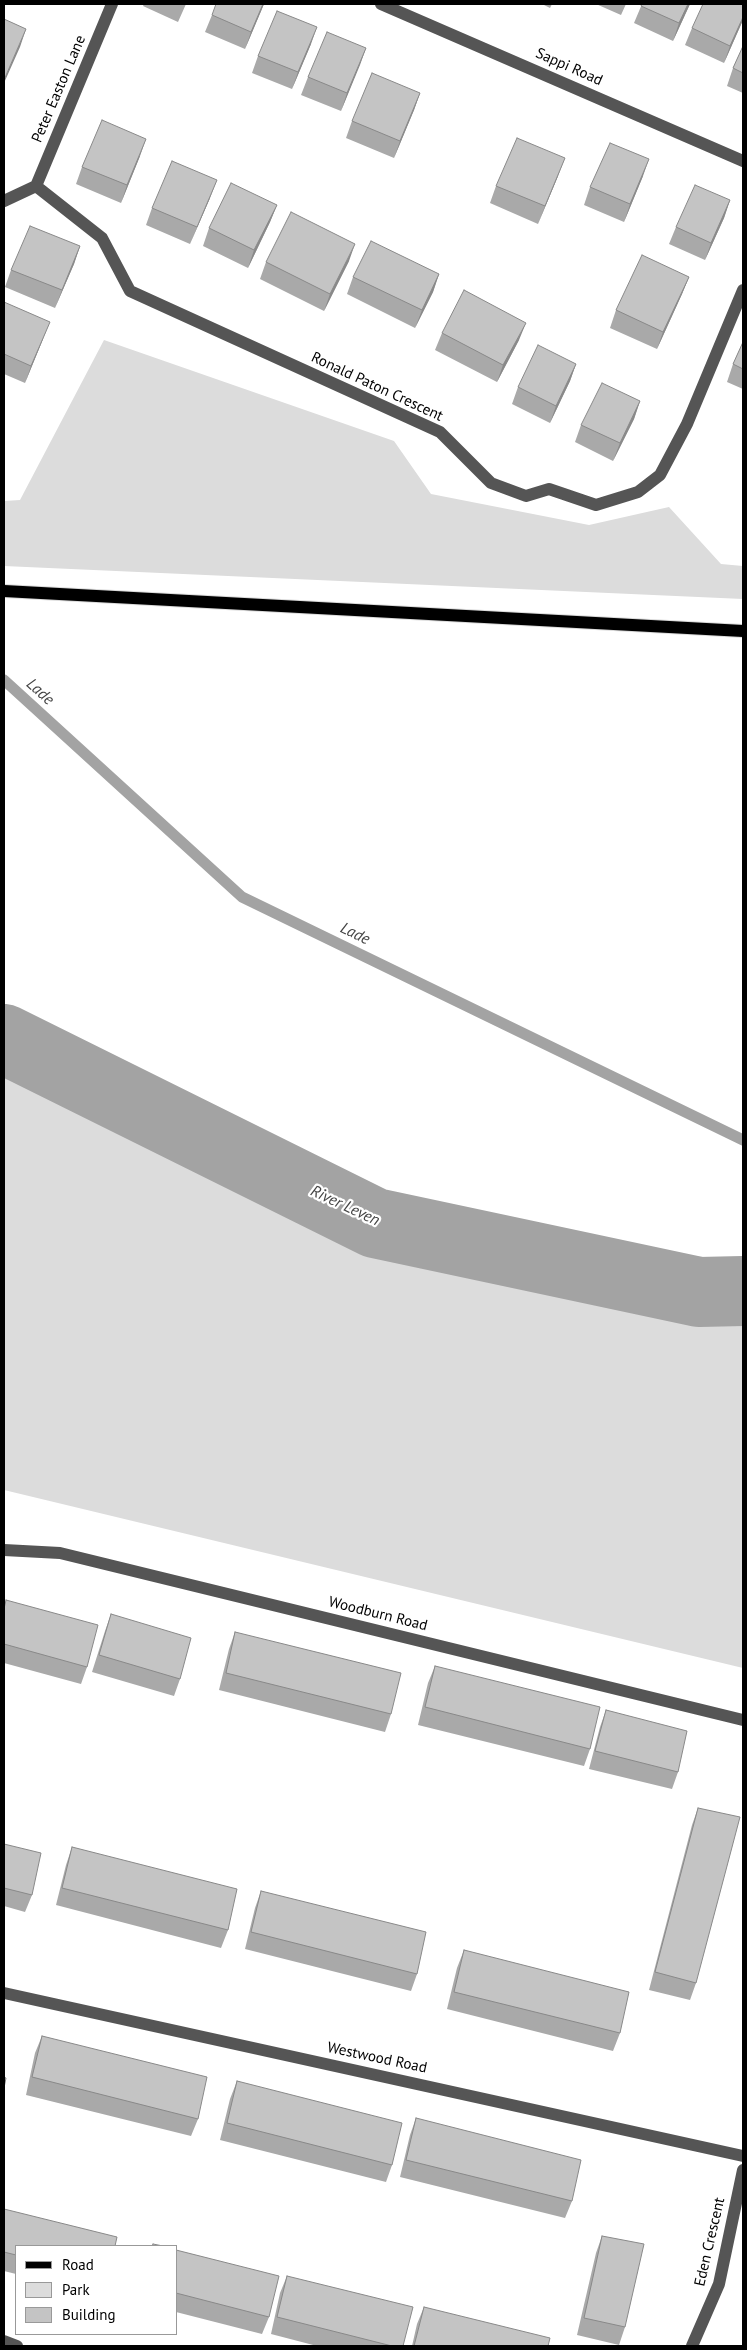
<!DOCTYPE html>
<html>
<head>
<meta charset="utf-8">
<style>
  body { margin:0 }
  #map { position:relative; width:747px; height:2350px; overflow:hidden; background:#fff; font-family:"PT Sans",sans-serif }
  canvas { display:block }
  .frame { position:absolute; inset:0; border:5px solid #000; pointer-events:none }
  .legend { position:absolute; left:15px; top:2245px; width:162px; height:90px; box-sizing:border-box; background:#fff; border:1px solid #999; margin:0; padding:6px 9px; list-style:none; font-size:15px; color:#000 }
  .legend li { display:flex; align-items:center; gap:10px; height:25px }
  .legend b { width:25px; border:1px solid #999 }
</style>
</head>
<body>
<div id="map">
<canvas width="747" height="2350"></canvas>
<div class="frame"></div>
<ul class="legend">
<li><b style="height:6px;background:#000"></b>Road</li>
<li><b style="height:14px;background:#dcdcdc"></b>Park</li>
<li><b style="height:14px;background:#c4c4c4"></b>Building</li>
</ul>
</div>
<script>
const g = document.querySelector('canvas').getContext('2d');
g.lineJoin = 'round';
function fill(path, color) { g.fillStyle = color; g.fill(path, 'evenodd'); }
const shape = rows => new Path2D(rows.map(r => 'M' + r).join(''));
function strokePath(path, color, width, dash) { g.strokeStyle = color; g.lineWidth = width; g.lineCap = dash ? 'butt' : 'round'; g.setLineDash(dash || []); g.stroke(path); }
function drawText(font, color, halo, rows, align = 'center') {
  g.font = font + ' "PT Sans",sans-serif'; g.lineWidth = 4.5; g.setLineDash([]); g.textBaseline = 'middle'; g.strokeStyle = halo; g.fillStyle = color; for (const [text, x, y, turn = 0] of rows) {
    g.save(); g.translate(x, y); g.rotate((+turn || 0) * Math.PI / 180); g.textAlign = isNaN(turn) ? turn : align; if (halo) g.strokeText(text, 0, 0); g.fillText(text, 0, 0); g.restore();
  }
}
const green = shape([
  [104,340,394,441,431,494,589,525,669,507,721,564,743,566,743,599,4,566,4,501,20,500],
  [4,1039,375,1223,699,1292,743,1291,743,1668,4,1490]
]);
const stream = shape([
  [4,680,242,897,743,1140]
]);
const river = shape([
  [4,1039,375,1223,699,1292,743,1291]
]);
const minor = shape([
  [381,4,743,161],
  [36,186,102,238,130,291,440,432,491,483,526,496,549,489,596,505,638,492,660,475,687,424,743,290],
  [36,186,112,4],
  [4,201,36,186],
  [4,1550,60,1553,743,1720],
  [4,1993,743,2156],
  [4,2341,17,2346],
  [692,2346,719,2284,743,2170]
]);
const major = shape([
  [4,591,743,631]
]);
const wall = shape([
  [144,4,186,4,178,22,143,6],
  [264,4,245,49,205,32,212,15],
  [542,4,552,4,550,8],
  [596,4,626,4,621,15],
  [642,4,690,4,673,41,634,23],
  [743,20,724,63,685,45,692,28],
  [311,44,292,89,252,73,258,56],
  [743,46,743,93,727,86,733,68],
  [366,48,341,111,301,95,308,77],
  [420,93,414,110,394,158,346,138,352,121],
  [140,156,121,203,76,184,82,167],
  [558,176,538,224,490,203,496,186],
  [643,176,624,222,584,205,590,187],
  [210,198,190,244,146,225,152,208],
  [730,200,724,218,705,260,669,244,676,227],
  [277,205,270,222,248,268,203,246,209,228],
  [80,246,74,264,55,308,5,287,11,270],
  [349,261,324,311,260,279,266,262],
  [439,274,433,292,415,328,347,294,353,277],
  [689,277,682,294,657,349,610,328,616,310],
  [4,302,43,339,25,383,4,374],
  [442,333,519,340,497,382,435,350],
  [743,342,743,389,727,382,733,364],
  [576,364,570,381,550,423,512,404,518,387],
  [640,401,634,419,613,461,575,442,581,425],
  [6,1600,87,1667,81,1684,4,1663,4,1607],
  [111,1614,180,1679,174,1696,92,1672,105,1631],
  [235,1632,391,1714,385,1732,219,1690,229,1649],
  [435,1666,590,1749,584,1766,418,1725,428,1683],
  [606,1710,678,1772,672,1789,589,1769,600,1727],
  [698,1808,696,1983,690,2000,649,1990,692,1825],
  [4,1844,32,1895,25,1912,4,1906],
  [72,1847,228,1930,221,1948,56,1905,66,1865],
  [261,1891,417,1974,411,1991,245,1949,255,1908],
  [464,1950,620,2033,613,2051,447,2009,457,1968],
  [42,2036,198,2119,191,2136,26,2095,35,2053],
  [237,2081,392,2165,386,2182,220,2140,230,2099],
  [416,2118,572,2201,565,2218,400,2177,410,2135],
  [4,2209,16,2246,16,2274,4,2271],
  [602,2236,625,2327,619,2345,577,2335,596,2253],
  [176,2250,269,2317,262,2334,176,2312],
  [287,2276,403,2346,317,2346,271,2334,280,2293],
  [424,2307,548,2346,412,2346,417,2324]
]);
const shadedWall = shape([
  [263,4,264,4,245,49,251,32],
  [688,4,690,4,673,41,679,23],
  [743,17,743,20,724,63,730,46],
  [317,27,311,44,292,89,298,72],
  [26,29,20,47,4,83,4,80],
  [366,48,360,65,341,111,347,93],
  [420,93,414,110,394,158,400,141],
  [146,139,140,156,121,203,127,185],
  [565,158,558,176,538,224,545,206],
  [649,159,643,176,624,222,630,204],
  [217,180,210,198,190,244,197,227],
  [730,200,724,218,705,260,711,243],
  [277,205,270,222,248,268,254,250],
  [355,244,349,261,324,311,330,294],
  [80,246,74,264,55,308,62,290],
  [439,274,433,292,415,328,422,310],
  [689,277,682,294,657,349,663,332],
  [50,322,43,339,25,383,31,366],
  [526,323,519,340,497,382,503,365],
  [576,364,570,381,550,423,556,406],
  [640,401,634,419,613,461,620,443]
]);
const building = shape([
  [216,4,263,4,251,32,212,15,216,4],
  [642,4,688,4,679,23,641,6,642,4],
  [703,4,743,4,743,17,730,46,692,28,703,4],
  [277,11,317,27,298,72,258,56,277,11],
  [4,19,26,29,4,80,4,19],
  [327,32,366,48,347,93,308,77,327,32],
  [743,46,743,73,733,68,743,46],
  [372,73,420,93,400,141,352,121,372,73],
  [102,120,146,139,127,185,82,167,102,120],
  [517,138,565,158,545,206,496,186,517,138],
  [610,143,649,159,630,204,590,187,610,143],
  [172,161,217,180,197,227,152,208,172,161],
  [231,183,277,205,254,250,209,228,231,183],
  [695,185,730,200,711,243,676,227,695,185],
  [291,212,355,244,330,294,266,262,291,212],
  [30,226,80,246,62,290,11,270,30,226],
  [371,241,439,274,422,310,353,277,371,241],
  [642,255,689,277,663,332,616,310,642,255],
  [464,290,526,323,503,365,442,333,464,290],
  [4,302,50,322,31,366,4,354,4,302],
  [743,342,743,369,733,364,743,342],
  [538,345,576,364,556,406,518,387,538,345],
  [602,383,640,401,620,443,581,425,602,383],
  [6,1600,98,1625,87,1667,4,1644,4,1609,6,1600],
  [111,1614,191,1638,180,1679,99,1655,111,1614],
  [235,1632,401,1673,391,1714,226,1673,235,1632],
  [435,1666,600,1707,590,1749,425,1707,435,1666],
  [606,1710,687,1731,678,1772,595,1751,606,1710],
  [698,1808,740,1817,696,1983,655,1972,698,1808],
  [4,1844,41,1853,32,1895,4,1888,4,1844],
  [72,1847,237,1889,228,1930,62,1888,72,1847],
  [261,1891,426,1932,417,1974,251,1932,261,1891],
  [464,1950,629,1992,620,2033,454,1992,464,1950],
  [42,2036,207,2077,198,2119,32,2077,42,2036],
  [4,2077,6,2078,4,2088,4,2077],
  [237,2081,402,2123,392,2165,227,2123,237,2081],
  [416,2118,581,2160,572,2201,406,2160,416,2118],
  [4,2209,117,2237,115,2246,16,2246,16,2255,4,2252,4,2209],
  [602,2236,644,2244,625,2327,584,2318,602,2236],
  [153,2244,163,2246,152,2246,153,2244],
  [176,2250,279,2276,269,2317,176,2293,176,2250],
  [287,2276,413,2307,403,2346,392,2346,277,2317,287,2276],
  [424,2307,550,2338,548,2346,414,2346,424,2307]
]);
const streetNames = [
  ["Sappi Road",569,67,24],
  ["Peter Easton Lane",59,89,-67],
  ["Ronald Paton Crescent",377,387,25],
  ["Woodburn Road",378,1614,14],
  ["Westwood Road",377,2058,12],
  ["Eden Crescent",710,2242,-77]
];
const waterNames = [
  ["Lade",40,692,42],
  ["Lade",355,934,26],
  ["River Leven",345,1206,25]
];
fill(green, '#dcdcdc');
strokePath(stream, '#a3a3a3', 11);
strokePath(river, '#a3a3a3', 70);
strokePath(major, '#dbdbdb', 14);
strokePath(minor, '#555', 12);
strokePath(major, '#000', 12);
fill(wall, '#a9a9a9');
fill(shadedWall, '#898989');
fill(building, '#c4c4c4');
strokePath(building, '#898989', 1);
drawText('15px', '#000', '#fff', streetNames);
drawText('italic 16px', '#444', '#fff', waterNames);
</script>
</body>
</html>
